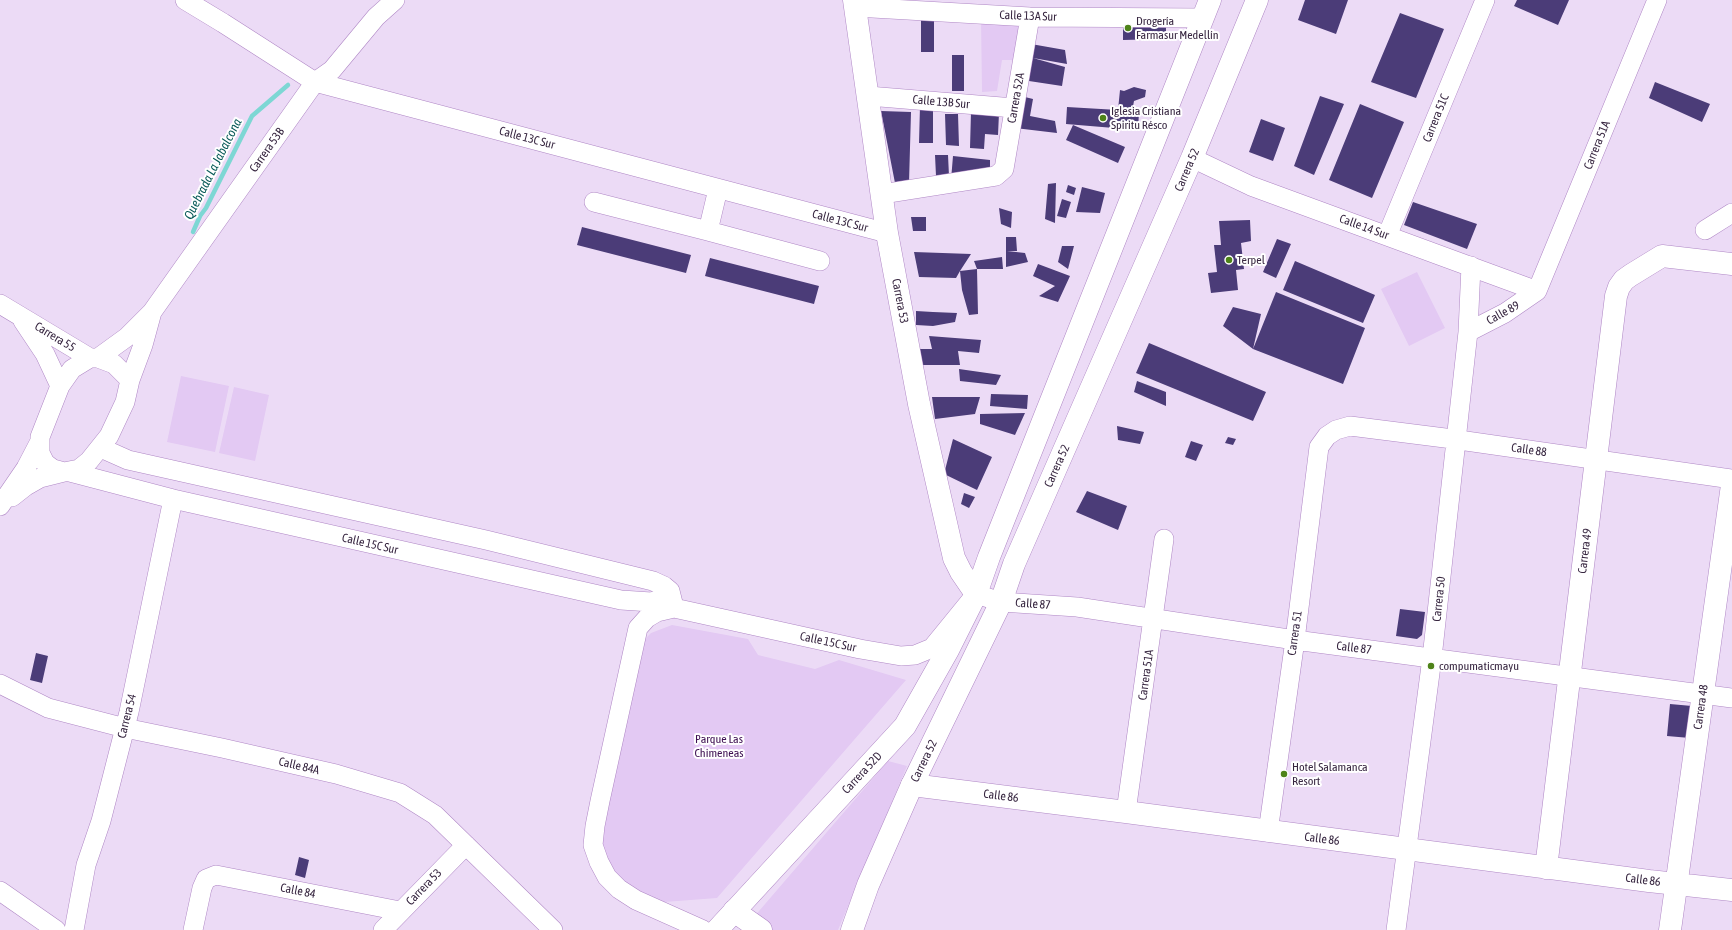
<!DOCTYPE html>
<html>
<head>
<meta charset="utf-8">
<style>
  body { margin:0 }
  canvas { display:block; background:#ecdbf6 }
</style>
</head>
<body>
<canvas width="1732" height="930"></canvas>
<script>
const g = document.querySelector('canvas').getContext('2d');
g.lineJoin = 'round';
function fill(path, color) { g.fillStyle = color; g.fill(path, 'evenodd'); }
const shape = rows => new Path2D(rows.map(r => 'M' + r).join(''));
function strokePath(path, color, width, dash) { g.strokeStyle = color; g.lineWidth = width; g.lineCap = dash ? 'butt' : 'round'; g.setLineDash(dash || []); g.stroke(path); }
function drawText(font, color, halo, rows, align = 'center') {
  g.font = font + ' "Asap Condensed",sans-serif'; g.lineWidth = 4; g.setLineDash([]); g.textBaseline = 'middle'; g.strokeStyle = halo; g.fillStyle = color; for (const [text, x, y, turn = 0] of rows) {
    g.save(); g.translate(x, y); g.rotate((+turn || 0) * Math.PI / 180); g.textAlign = isNaN(turn) ? turn : align; if (halo) g.strokeText(text, 0, 0); g.fillText(text, 0, 0); g.restore();
  }
}
const green = shape([
  [981,17,1023,18,1014,60,1002,60,997,91,982,92],
  [1417,272,1445,328,1409,346,1381,289],
  [181,376,229,386,215,452,167,442],
  [234,387,269,395,255,461,219,453],
  [672,625,748,639,758,655,815,669,839,660,906,680,717,898,651,903,616,881,600,841,638,646,651,633],
  [888,761,907,766,838,930,772,930,753,918]
]);
const stream = shape([
  [193,232,200,216,206,208,252,116,288,85]
]);
const building = shape([
  [1305,0,1348,0,1336,34,1298,20],
  [1517,0,1569,0,1558,25,1514,6],
  [1400,13,1444,29,1416,98,1371,82],
  [921,19,934,19,934,52,921,52],
  [1123,25,1166,25,1166,39,1123,40],
  [1031,44,1065,50,1067,64,1033,58,1065,67,1062,86,1029,81],
  [952,55,964,55,964,91,952,91],
  [1655,82,1710,104,1702,122,1649,98],
  [1134,87,1146,90,1145,97,1134,101,1132,112,1139,112,1138,130,1066,124,1067,107,1118,110,1120,90,1124,91],
  [1021,96,1033,99,1030,116,1055,121,1057,133,1015,128],
  [1320,96,1344,104,1314,175,1294,166],
  [1360,104,1404,122,1372,198,1329,180],
  [920,106,933,107,933,143,919,143],
  [881,111,911,112,909,183,895,183],
  [971,112,999,113,998,135,985,134,984,149,970,148],
  [945,114,958,114,959,146,946,145],
  [1261,119,1285,128,1273,161,1249,152],
  [1073,125,1125,147,1118,163,1066,140],
  [935,155,948,155,949,176,936,176],
  [953,156,990,160,990,171,951,180],
  [1056,183,1055,223,1045,219,1048,184],
  [1068,185,1076,188,1074,195,1066,192],
  [1082,187,1105,193,1100,213,1076,212],
  [1062,199,1071,202,1066,218,1057,216],
  [1413,202,1477,224,1467,249,1404,225],
  [999,208,1012,212,1011,228,1001,224],
  [911,217,926,217,926,231,913,231],
  [1250,220,1251,241,1241,243,1244,269,1236,270,1238,290,1211,293,1208,273,1217,272,1214,245,1221,245,1219,221],
  [582,227,691,255,686,273,577,245],
  [1006,237,1016,237,1017,251,1007,251,1025,253,1028,262,1006,267],
  [1277,239,1291,244,1276,278,1263,272],
  [1062,246,1074,246,1068,269,1058,262],
  [914,252,971,254,960,271,977,269,978,314,969,315,962,290,960,271,956,278,919,277],
  [1002,257,1003,269,977,269,974,261],
  [710,258,819,286,814,304,705,276],
  [1295,261,1375,295,1363,323,1283,290],
  [1038,264,1070,276,1058,302,1039,296,1055,286,1033,276],
  [1276,292,1365,328,1343,384,1253,349,1223,326,1233,307,1261,314,1253,349],
  [916,311,933,312,957,313,955,322,933,326,916,325],
  [929,336,981,340,979,353,958,351,960,365,921,365,920,349,932,349],
  [1149,343,1266,392,1253,421,1136,373],
  [959,369,1001,375,996,385,960,381],
  [1137,381,1166,392,1166,406,1134,392],
  [991,394,1028,395,1027,409,990,406],
  [932,397,980,397,975,414,935,419],
  [1025,413,1015,435,980,424,980,414],
  [1117,426,1144,432,1140,444,1118,440],
  [1228,437,1236,439,1233,445,1225,443],
  [953,439,992,457,977,490,944,474],
  [1191,441,1203,445,1196,461,1185,457],
  [1087,491,1127,506,1118,530,1076,512],
  [964,493,975,497,969,508,961,504],
  [1400,609,1425,612,1422,635,1417,639,1396,636],
  [36,653,48,656,42,683,30,680],
  [1670,704,1692,706,1690,738,1667,736],
  [299,857,309,860,305,878,295,875]
]);
const minor = shape([
  [185,0,223,23,315,82,887,233],
  [855,7,1030,17,1202,18],
  [868,96,1014,108],
  [1192,158,1251,186,1537,291],
  [882,194,996,176,1004,169,1030,17],
  [594,202,708,231,718,189],
  [1705,230,1732,213],
  [708,231,820,261],
  [1387,236,1485,0],
  [0,304,90,358],
  [23,321,45,354,60,386],
  [1468,332,1505,313,1537,291,1657,0],
  [98,358,127,337,152,312,315,82,332,70,376,17,395,0],
  [130,380,114,364,98,358,90,358,72,369,60,386,40,437,40,453,45,463,53,469,64,472,79,469,89,461,109,436,125,402,130,380,143,345,152,312],
  [101,448,128,460,486,540,653,581,664,586,670,591,673,603],
  [70,472,173,499,621,600,651,602,659,600,670,591],
  [12,497,26,486,40,478,64,472],
  [0,506,26,468,39,443],
  [0,684,48,708,125,728,222,748,336,774,400,793,435,815,553,930],
  [1126,812,1164,539],
  [1268,832,1295,640,1319,447,1327,436,1336,430,1350,426,1445,438,1732,479],
  [0,891,56,930],
  [74,930,86,865,101,821,129,712,173,499],
  [193,930,202,888,206,879,216,875,400,911],
  [383,930,466,845],
  [703,930,636,900,619,889,607,877,599,862,593,845,595,826,600,801,638,628,647,618,657,612,674,608,860,649,901,656,915,655,932,648,976,594,1001,602,1077,607,1295,640,1732,698],
  [1396,930,1432,658,1468,332,1471,266]
]);
const tertiary = shape([
  [854,0,887,233,919,404,954,558,961,572,976,594],
  [912,785,1126,812,1649,881,1732,890],
  [1546,868,1616,296,1619,287,1624,280,1631,275,1662,256,1732,264],
  [1670,930,1732,485]
]);
const secondary = shape([
  [734,911,761,930]
]);
const primary = shape([
  [717,930,905,726,948,650,976,594,989,557,1210,0],
  [852,930,868,885,912,785,1001,602,1014,564,1192,158,1257,0]
]);
const markers = [
  [1128,28,4,"#4e8319"],
  [1103,118,4,"#4e8319"],
  [1229,260,4,"#4e8319"],
  [1431,666,4,"#4e8319"],
  [1284,774,4,"#4e8319"]
];
const streetNames = [
  ["Calle 13A Sur",1028,16,2],
  ["Carrera 52A",1016,98,-80],
  ["Calle 13B Sur",941,102,5],
  ["Carrera 51C",1436,118,-68],
  ["Calle 13C Sur",527,138,15],
  ["Carrera 51A",1597,145,-68],
  ["Carrera 53B",267,150,-55],
  ["Carrera 52",1187,170,-67],
  ["Calle 13C Sur",840,221,15],
  ["Calle 14 Sur",1364,227,20],
  ["Carrera 53",900,301,79],
  ["Calle 89",1503,313,-29],
  ["Carrera 55",55,337,31],
  ["Calle 88",1529,450,8],
  ["Carrera 52",1057,466,-66],
  ["Calle 15C Sur",370,544,13],
  ["Carrera 49",1585,551,-83],
  ["Carrera 50",1439,599,-84],
  ["Calle 87",1033,604,4],
  ["Carrera 51",1295,633,-82],
  ["Calle 15C Sur",828,642,12],
  ["Calle 87",1354,648,7],
  ["Carrera 51A",1146,675,-82],
  ["Carrera 48",1701,707,-82],
  ["Carrera 54",127,716,-76],
  ["Carrera 52",924,761,-64],
  ["Calle 84A",299,766,13],
  ["Carrera 52D",862,773,-47],
  ["Calle 86",1001,796,7],
  ["Calle 86",1322,839,7],
  ["Calle 86",1643,880,7],
  ["Carrera 53",424,887,-46],
  ["Calle 84",298,891,11]
];
const poiNames = [
  ["Drogería",1136,21],
  ["Farmasur Medellín",1136,35],
  ["Iglesia Cristiana",1111,111],
  ["Spiritu Résco",1111,125],
  ["Terpel",1237,260],
  ["compumaticmayu",1439,666],
  ["Hotel Salamanca",1292,767],
  ["Resort",1292,781]
];
const parkNames = [
  ["Parque Las",719,739],
  ["Chimeneas",719,753]
];
const waterNames = [
  ["Quebrada La Jabalcona",213,169,-63]
];
fill(green, '#e3c9f3');
strokePath(stream, '#7dd7d4', 4.5);
fill(building, '#4b3c78');
strokePath(minor, '#af87c5', 20);
strokePath(tertiary, '#af87c5', 23);
strokePath(secondary, '#af87c5', 23);
strokePath(primary, '#af87c5', 23);
strokePath(minor, '#fff', 19);
strokePath(tertiary, '#fff', 22);
strokePath(secondary, '#fff', 22);
strokePath(primary, '#fff', 22);
for (const [x, y, r, color] of markers) { const dot = new Path2D(); dot.arc(x, y, r, 0, 2 * Math.PI); g.fillStyle = color; g.fill(dot); strokePath(dot, '#fff', 1.5); }
drawText('12px', '#372640', '#fff', streetNames);
drawText('12px', '#372640', '#fff', poiNames, 'left');
drawText('12px', '#3d0f51', '#fff', parkNames);
drawText('italic 13px', '#095a59', '#fff', waterNames);
</script>
</body>
</html>
